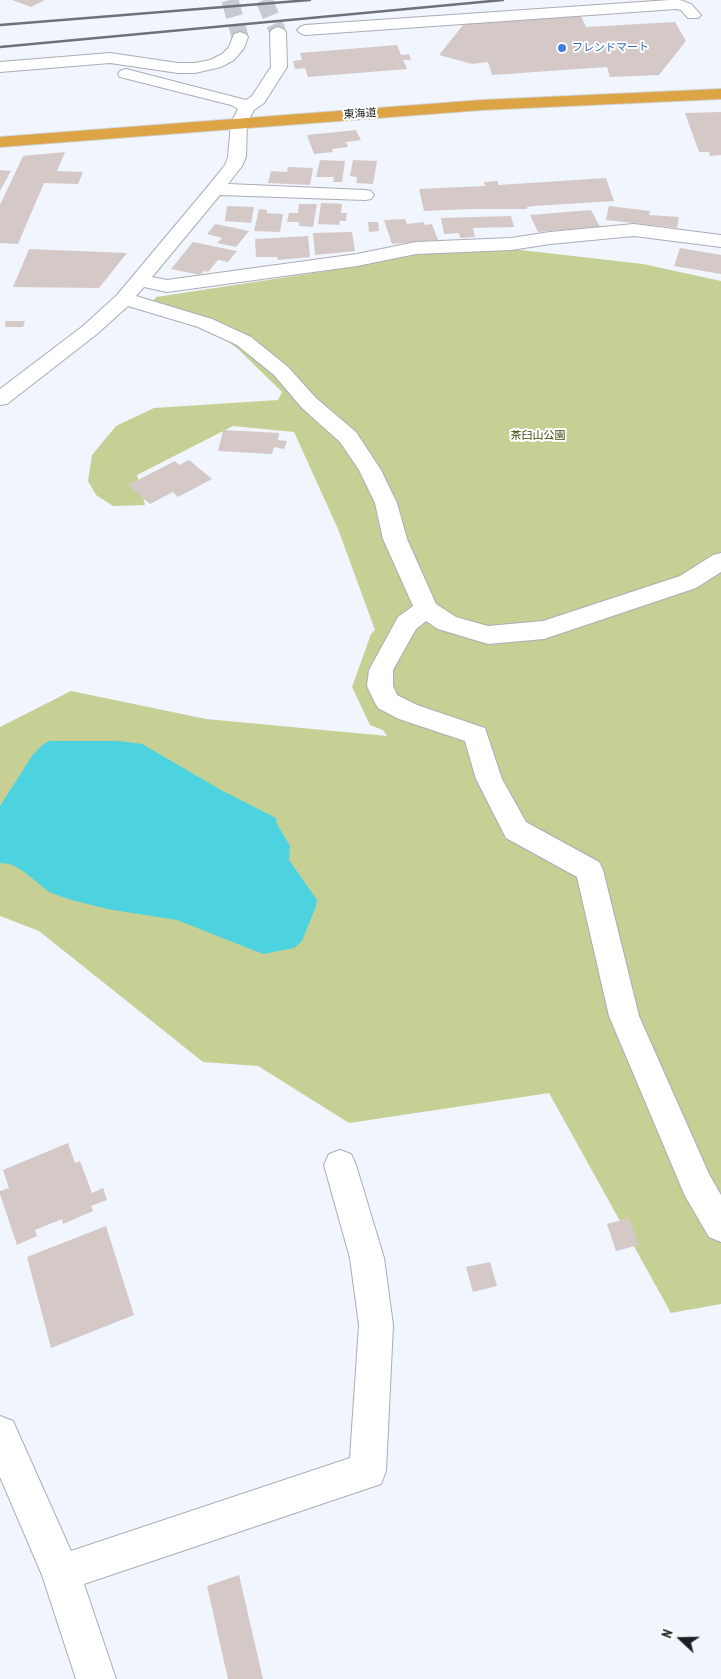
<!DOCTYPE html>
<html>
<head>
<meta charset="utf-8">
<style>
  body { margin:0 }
  #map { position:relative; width:721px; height:1679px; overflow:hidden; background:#f1f5fe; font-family:"PT Sans Narrow",sans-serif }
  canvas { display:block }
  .north { position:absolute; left:656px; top:1614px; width:50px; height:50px; -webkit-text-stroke:4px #fff; paint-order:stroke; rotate:291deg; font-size:14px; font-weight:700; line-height:20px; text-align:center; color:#1b1d20 }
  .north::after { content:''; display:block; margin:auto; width:18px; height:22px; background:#1b1d20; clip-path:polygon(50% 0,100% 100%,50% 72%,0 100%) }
</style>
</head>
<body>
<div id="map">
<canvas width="721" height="1679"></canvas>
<div class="north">N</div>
</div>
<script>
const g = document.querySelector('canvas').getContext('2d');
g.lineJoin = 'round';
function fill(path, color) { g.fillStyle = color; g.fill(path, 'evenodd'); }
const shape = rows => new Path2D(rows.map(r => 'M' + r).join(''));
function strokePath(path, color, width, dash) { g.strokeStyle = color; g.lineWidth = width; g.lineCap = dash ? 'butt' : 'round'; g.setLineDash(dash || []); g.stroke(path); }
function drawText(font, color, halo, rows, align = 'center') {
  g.font = font + ' "PT Sans Narrow","Noto Sans JP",sans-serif'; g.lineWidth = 4; g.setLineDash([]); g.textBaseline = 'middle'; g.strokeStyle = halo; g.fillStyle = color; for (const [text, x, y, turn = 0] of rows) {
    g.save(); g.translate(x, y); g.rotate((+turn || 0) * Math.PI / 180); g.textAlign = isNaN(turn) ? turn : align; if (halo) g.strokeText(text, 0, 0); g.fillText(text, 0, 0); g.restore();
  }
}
const green = shape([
  [512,249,643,264,721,281,721,1304,671,1313,549,1093,349,1123,258,1066,203,1062,39,931,0,916,0,727,71,691,206,719,387,736,383,730,370,725,352,687,371,634,375,630,338,529,294,432,233,426,137,475,145,505,113,506,96,495,88,481,92,455,116,426,154,408,278,400,282,392,237,348,211,330,147,311,156,297,327,271,414,252]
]);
const water = shape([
  [49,741,119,741,142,744,221,790,276,818,277,824,290,846,289,860,317,900,316,906,302,941,294,948,263,954,177,920,107,909,68,899,49,892,23,871,10,864,0,863,0,806,32,756,41,746]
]);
const building = shape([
  [12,0,45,0,31,7],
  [581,16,586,27,675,22,686,41,659,75,610,77,607,67,492,75,488,62,472,64,439,55,464,24],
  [397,45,401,55,409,54,411,60,403,60,407,69,308,77,305,68,295,69,293,61,302,60,300,53],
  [721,112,721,155,710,156,709,152,699,152,685,113],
  [356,130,361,140,346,142,348,147,332,149,333,152,314,154,307,135],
  [65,152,57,171,83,172,78,184,44,183,18,244,0,243,0,205,23,156],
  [320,160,345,161,342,182,333,182,334,177,316,177],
  [353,160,377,161,373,184,356,183,357,177,350,176],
  [288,167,313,168,310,185,268,183,271,171,287,172],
  [0,170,11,171,0,191],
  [606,178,614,201,534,206,527,207,527,209,472,209,424,211,419,189,485,186,484,182,498,181,498,185],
  [321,203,342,204,341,213,347,213,346,221,340,221,339,225,318,224],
  [299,204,317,204,313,227,299,226,299,222,287,222,289,213,298,213],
  [227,206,254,207,251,223,225,221],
  [609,206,650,211,649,215,679,217,677,228,606,220],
  [259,209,267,210,267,213,283,214,280,232,254,231],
  [591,210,600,227,538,232,530,215],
  [511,216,514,227,473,228,475,237,460,238,459,233,444,234,441,218],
  [405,219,407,224,424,222,425,225,432,224,438,240,392,244,384,220],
  [368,222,378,222,379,231,369,232],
  [215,224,230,227,249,231,236,247,217,243,222,238,207,234],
  [352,232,355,251,315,255,313,233],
  [308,236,310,257,278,260,277,257,256,257,255,239],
  [193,242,227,249,237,251,228,262,218,260,208,272,204,271,200,275,171,269],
  [680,248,721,255,721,274,674,266],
  [29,249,127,253,99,288,13,287],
  [6,321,25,321,23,327,5,327],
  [223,430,279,433,278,440,287,441,284,449,274,447,272,454,218,451],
  [189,460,212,479,178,497,173,492,150,504,128,485,175,461,179,465],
  [68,1143,75,1163,80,1161,92,1193,103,1188,107,1200,91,1206,93,1211,63,1224,62,1219,35,1230,37,1236,17,1245,0,1194,0,1191,9,1188,3,1170],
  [629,1218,639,1245,616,1251,607,1224],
  [106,1226,134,1315,51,1348,27,1257],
  [490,1262,497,1286,473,1292,466,1267],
  [239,1575,263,1679,228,1679,207,1586]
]);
const minorTunnel = shape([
  [230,0,240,37],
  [264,0,278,32]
]);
const minor = shape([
  [670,0,680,0,691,4,701,15,698,18,688,18,681,10,676,9,305,35,300,33,297,30,300,27,305,25,670,0],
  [278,27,283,29,286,32,287,67,264,103,254,110,247,123,246,157,242,166,228,184,365,190,371,191,374,195,371,199,365,200,220,195,152,277,167,280,357,254,416,242,511,238,550,232,634,224,721,235,721,247,634,236,550,244,511,250,416,254,357,266,167,292,144,287,136,296,212,319,251,337,288,367,316,398,356,432,381,470,397,503,407,539,436,604,456,617,488,626,543,621,680,576,713,555,721,553,721,572,696,588,544,639,488,644,438,629,426,621,416,629,393,670,393,686,397,695,417,705,485,728,502,779,526,822,599,862,603,870,639,1016,709,1174,721,1195,721,1242,709,1237,685,1196,609,1016,577,877,506,838,476,779,465,741,399,719,378,708,374,701,367,686,369,670,398,617,413,606,383,539,375,503,359,470,340,442,302,408,274,375,237,345,198,327,128,306,97,334,7,404,0,405,0,389,83,326,117,295,209,185,225,165,228,157,231,123,238,109,231,105,120,77,118,74,120,71,126,69,246,100,252,96,271,67,270,32,273,29,278,27],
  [240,32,246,34,248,37,244,48,234,60,221,67,195,73,178,73,110,63,0,72,0,62,110,53,178,63,195,63,210,60,222,54,229,47,234,34,240,32],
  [340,1150,351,1154,356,1165,384,1258,393,1325,386,1471,381,1484,84,1584,116,1679,76,1679,42,1575,0,1477,0,1416,13,1421,71,1551,350,1458,359,1325,350,1258,324,1165,329,1154,340,1150]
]);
const highway = shape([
  [721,89,721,99,482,110,0,147,0,137,482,100,721,89]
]);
const rail = shape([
  [0,25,310,0],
  [0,47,503,0]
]);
const markers = [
  [562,48,5,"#3f7fe0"]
];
const farShopnames = [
  ["フレンドマート",572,48]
];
const farStreetnames = [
  ["東海道",360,114,-4]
];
const farParknames = [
  ["茶臼山公園",538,436]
];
fill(green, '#c6d095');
fill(water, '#4dd3e0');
fill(building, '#d4c9c7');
strokePath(minorTunnel, '#c6cad2', 17, [17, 9]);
strokePath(minor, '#a9adb5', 2);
strokePath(highway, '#d1d2d2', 2);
fill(minor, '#fff');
fill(highway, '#dda445');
strokePath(rail, '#6e7176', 2.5);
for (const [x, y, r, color] of markers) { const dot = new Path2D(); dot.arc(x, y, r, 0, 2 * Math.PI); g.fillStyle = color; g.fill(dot); strokePath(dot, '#fff', 2); }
drawText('11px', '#366cbe', '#fff', farShopnames, 'left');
drawText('11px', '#1b1d20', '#fff', farStreetnames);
drawText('11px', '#3e4500', '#fff', farParknames);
</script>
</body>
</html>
